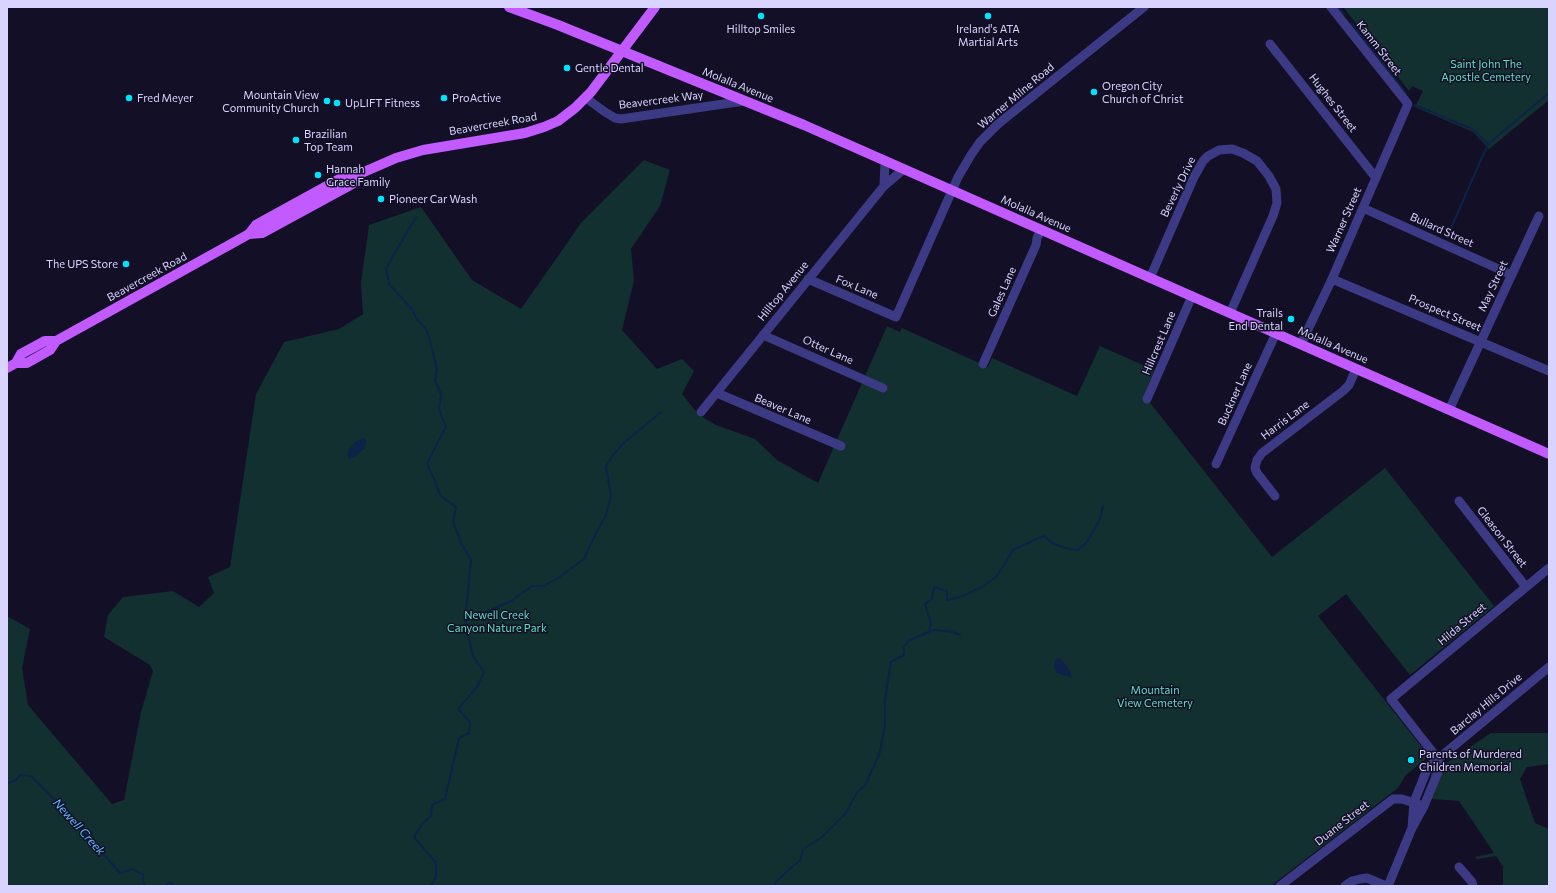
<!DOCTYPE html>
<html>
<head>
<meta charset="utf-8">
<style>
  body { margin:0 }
  #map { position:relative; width:1556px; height:893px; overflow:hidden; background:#130f26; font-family:Commissioner,sans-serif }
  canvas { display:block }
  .frame { position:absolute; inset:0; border:8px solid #d9d4ff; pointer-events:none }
</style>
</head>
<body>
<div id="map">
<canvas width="1556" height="893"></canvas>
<div class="frame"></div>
</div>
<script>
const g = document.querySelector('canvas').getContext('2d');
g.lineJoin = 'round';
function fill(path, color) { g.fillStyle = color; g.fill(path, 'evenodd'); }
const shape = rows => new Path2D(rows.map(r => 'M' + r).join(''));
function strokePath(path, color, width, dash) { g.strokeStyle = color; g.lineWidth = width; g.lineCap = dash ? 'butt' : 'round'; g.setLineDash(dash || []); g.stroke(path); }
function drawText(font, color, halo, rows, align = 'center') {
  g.font = font + ' Commissioner,sans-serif'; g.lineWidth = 3; g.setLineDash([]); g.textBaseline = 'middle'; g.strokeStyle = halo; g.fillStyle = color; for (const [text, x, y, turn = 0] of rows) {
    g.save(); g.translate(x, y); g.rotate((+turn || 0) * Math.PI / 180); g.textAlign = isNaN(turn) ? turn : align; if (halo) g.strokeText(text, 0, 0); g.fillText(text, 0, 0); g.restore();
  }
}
const green = shape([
  [1343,7,1549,7,1549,100,1489,149,1473,132,1415,107,1423,91,1412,86,1409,91],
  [644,160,670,170,660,206,631,249,634,281,622,330,657,369,682,359,694,371,682,394,699,415,716,425,755,439,777,460,818,483,887,326,900,332,902,328,988,367,992,358,1077,396,1100,346,1154,370,1144,395,1272,557,1385,468,1494,606,1410,675,1346,594,1318,616,1429,756,1406,775,1398,788,1271,886,7,886,7,616,30,629,22,668,28,705,112,804,124,800,141,712,153,671,150,665,104,637,108,615,123,597,173,591,199,607,214,593,208,577,230,567,256,394,284,342,339,329,363,314,361,282,369,225,421,207,472,280,521,309,581,223],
  [1491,733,1549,733,1549,764,1527,767,1520,779,1535,823,1549,829,1549,886,1503,886,1503,867,1496,856,1477,859,1475,857,1494,853,1459,801,1432,799,1431,773]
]);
const water = shape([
  [363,438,366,440,365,448,356,456,349,459,347,455,350,448,355,442],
  [1060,658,1070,671,1072,678,1057,673,1054,667,1056,659]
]);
const stream = shape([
  [1338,7,1344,14],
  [1351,23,1406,93],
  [1415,105,1472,129,1488,144,1549,93],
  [416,217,386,268,389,284,411,308,417,319,425,328,429,337,437,369,435,381,441,394,439,409,446,427,427,463,441,496,456,507,453,522,461,543,471,560,465,621,473,656,484,672,477,687,458,709,470,722,469,733,459,738,445,799,432,805,431,816,423,823,414,837,436,863,436,877,431,886],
  [1447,237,1488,144],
  [465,621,511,601,532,586,544,586,558,578,584,559,596,533,606,515,611,496,606,466,613,455,626,441,661,412],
  [929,631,931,623,925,604,932,599,934,587,947,591,947,600,963,596,984,586,997,576,1013,550,1044,536,1052,543,1065,548,1078,550,1087,542,1093,531,1100,519,1103,506],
  [7,783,15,781,20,775,31,776,59,804,120,873,133,869,143,875,143,881,145,886],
  [167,886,169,883,172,883,173,886],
  [774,886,776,882,794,865,800,861,803,849,821,838,845,814,858,791,865,786,880,752,885,724,885,701,891,662,904,655,904,647,908,641,933,630,952,632,960,635]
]);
const minor = shape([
  [1270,44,1376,178],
  [586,98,605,112,615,118,621,119,744,101],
  [884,186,885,161],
  [1363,208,1512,275],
  [1150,278,1194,177,1203,161,1208,156,1219,150,1232,149,1243,153,1257,161,1269,176,1276,189,1277,203,1273,216,1230,313],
  [808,279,896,317,958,177,971,155,980,142,998,124,1144,7],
  [1332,279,1549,371],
  [763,335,883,388],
  [1301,344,1332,279,1408,104,1331,7],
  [983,364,1036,245,1037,238,1041,230],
  [717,393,841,446],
  [1147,399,1192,296],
  [1449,410,1539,216],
  [701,412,884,186,904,169],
  [1216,464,1276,333],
  [1275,496,1257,473,1255,468,1257,460,1262,453,1343,391,1349,385,1356,369],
  [1459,501,1526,587],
  [1549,568,1391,699,1438,759,1549,667],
  [1438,759,1438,772,1424,806,1412,828,1414,802,1428,767,1438,759],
  [1459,867,1472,882,1473,886],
  [1280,886,1393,799,1402,799,1424,806],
  [1345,886,1352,881,1360,879,1367,878,1386,886],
  [1388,886,1412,828]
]);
const major = shape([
  [509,7,558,25,804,125,1549,454],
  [249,234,262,233,352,184,357,175],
  [16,363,21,354,45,341,56,341],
  [7,368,16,363,27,363,50,350,56,341,249,234,256,225,347,175,357,175,396,158,423,150,525,133,544,127,558,121,575,108,591,92,655,7]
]);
const markers = [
  [761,16,4,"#00e5ff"],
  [988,16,4,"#00e5ff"],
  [567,68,4,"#00e5ff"],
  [1094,92,4,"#00e5ff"],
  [129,98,4,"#00e5ff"],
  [444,98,4,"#00e5ff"],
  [327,101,4,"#00e5ff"],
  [337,103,4,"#00e5ff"],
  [296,140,4,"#00e5ff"],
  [318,175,4,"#00e5ff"],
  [381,199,4,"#00e5ff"],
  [126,264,4,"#00e5ff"],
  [1291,319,4,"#00e5ff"],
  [1411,760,4,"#00e5ff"]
];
const poiNames = [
  ["Hilltop Smiles",761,29,"center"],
  ["Ireland's ATA",988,29,"center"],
  ["Martial Arts",988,42,"center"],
  ["Gentle Dental",575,68],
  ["Oregon City",1102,86],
  ["Church of Christ",1102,99],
  ["Mountain View",319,95,"right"],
  ["Community Church",319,108,"right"],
  ["Fred Meyer",137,98],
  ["ProActive",452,98],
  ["UpLIFT Fitness",345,103],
  ["Brazilian",304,134],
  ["Top Team",304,147],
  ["Hannah",326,169],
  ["Grace Family",326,182],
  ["Pioneer Car Wash",389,199],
  ["The UPS Store",118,264,"right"],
  ["Trails",1283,313,"right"],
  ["End Dental",1283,326,"right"],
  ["Parents of Murdered",1419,754],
  ["Children Memorial",1419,767]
];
const streetNames = [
  ["Kamm Street",1379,48,52],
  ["Molalla Avenue",738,85,22],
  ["Warner Milne Road",1016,96,-40],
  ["Beavercreek Way",661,100,-7],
  ["Hughes Street",1333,103,52],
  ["Beavercreek Road",493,124,-10],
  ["Beverly Drive",1178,187,-64],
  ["Molalla Avenue",1036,214,24],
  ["Warner Street",1344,220,-66],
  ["Bullard Street",1442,230,24],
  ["Beavercreek Road",147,277,-29],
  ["May Street",1493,286,-65],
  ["Fox Lane",857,287,23],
  ["Hilltop Avenue",783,291,-51],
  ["Gales Lane",1002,292,-66],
  ["Prospect Street",1445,313,23],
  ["Hillcrest Lane",1159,343,-67],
  ["Molalla Avenue",1333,345,24],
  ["Otter Lane",828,350,24],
  ["Buckner Lane",1235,394,-66],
  ["Beaver Lane",783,409,23],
  ["Harris Lane",1285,420,-37],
  ["Gleason Street",1502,537,52],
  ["Hilda Street",1462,624,-40],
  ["Barclay Hills Drive",1486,704,-40],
  ["Duane Street",1342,823,-38]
];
const parkNames = [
  ["Saint John The",1486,64],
  ["Apostle Cemetery",1486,77],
  ["Newell Creek",497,615],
  ["Canyon Nature Park",497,628],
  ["Mountain",1155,690],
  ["View Cemetery",1155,703]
];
const waterNames = [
  ["Newell Creek",79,827,48]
];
fill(green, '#12302f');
fill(water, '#0c2248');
strokePath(stream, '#0c2248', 2);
strokePath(minor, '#3d3a85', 9);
strokePath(major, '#c25bff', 10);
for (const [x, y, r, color] of markers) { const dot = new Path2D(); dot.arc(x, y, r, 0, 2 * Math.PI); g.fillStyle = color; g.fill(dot); strokePath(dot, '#130f26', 1.5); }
drawText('11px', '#d9d4ff', '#130f26', poiNames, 'left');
drawText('11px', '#d9d4ff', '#130f26', streetNames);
drawText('11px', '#5fe0c0', '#130f26', parkNames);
drawText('italic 12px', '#62b6ff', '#130f26', waterNames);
</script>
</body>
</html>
